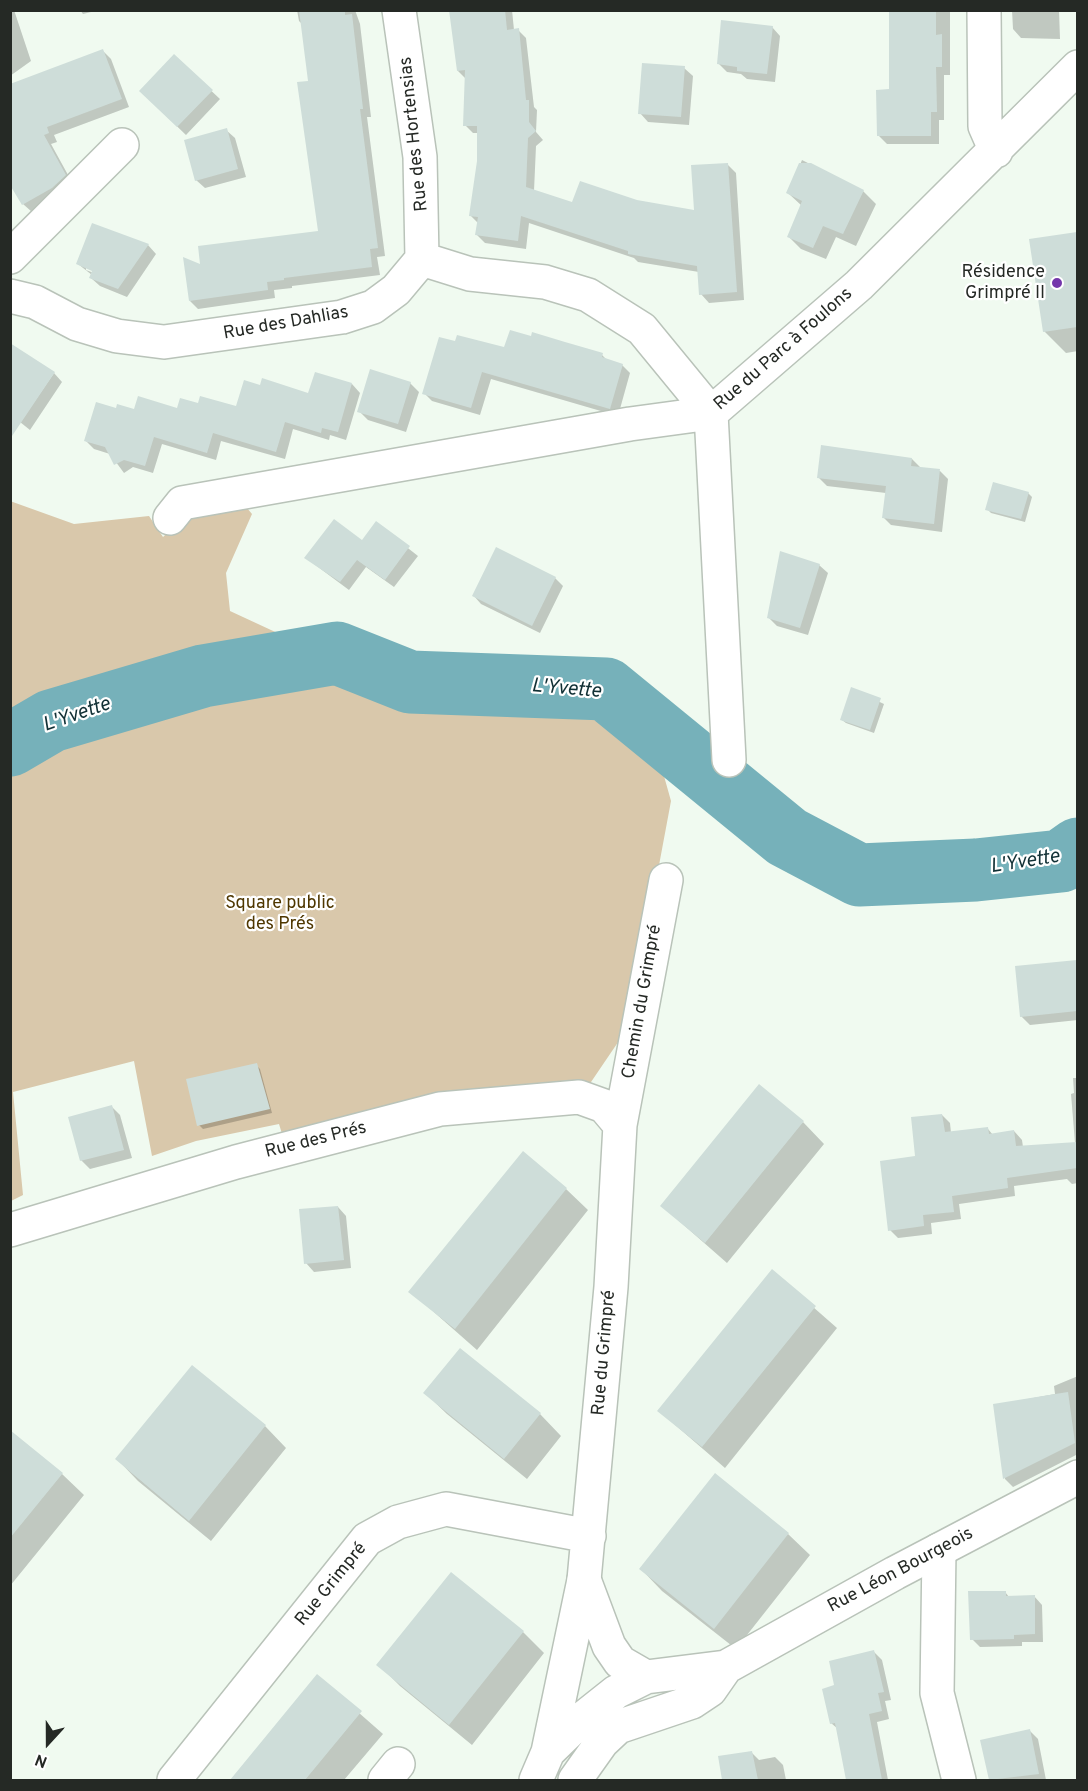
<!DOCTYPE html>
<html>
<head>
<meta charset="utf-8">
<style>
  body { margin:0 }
  #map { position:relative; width:1088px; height:1791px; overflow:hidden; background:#f0faf0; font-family:Overpass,sans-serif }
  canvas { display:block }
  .frame { position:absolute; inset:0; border:12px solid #252925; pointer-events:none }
  .north { position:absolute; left:18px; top:1713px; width:60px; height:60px; -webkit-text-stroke:4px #fff; paint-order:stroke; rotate:201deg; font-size:16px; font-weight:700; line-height:24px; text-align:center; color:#252925 }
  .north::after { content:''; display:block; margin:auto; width:21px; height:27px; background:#252925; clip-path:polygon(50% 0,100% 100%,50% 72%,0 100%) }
</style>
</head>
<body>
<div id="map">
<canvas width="1088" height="1791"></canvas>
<div class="frame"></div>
<div class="north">N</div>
</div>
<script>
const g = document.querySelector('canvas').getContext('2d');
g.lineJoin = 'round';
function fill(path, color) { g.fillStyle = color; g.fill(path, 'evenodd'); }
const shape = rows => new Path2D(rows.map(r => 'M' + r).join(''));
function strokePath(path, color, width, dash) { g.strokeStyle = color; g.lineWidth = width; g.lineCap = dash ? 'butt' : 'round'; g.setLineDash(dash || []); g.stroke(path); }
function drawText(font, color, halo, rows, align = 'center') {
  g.font = font + ' Overpass,sans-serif'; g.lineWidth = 4.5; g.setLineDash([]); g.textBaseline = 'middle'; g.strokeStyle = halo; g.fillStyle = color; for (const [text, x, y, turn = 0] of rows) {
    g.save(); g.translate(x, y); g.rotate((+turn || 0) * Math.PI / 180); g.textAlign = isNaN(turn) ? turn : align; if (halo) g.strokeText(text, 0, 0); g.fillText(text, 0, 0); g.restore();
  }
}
const green = shape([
  [10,501,74,524,149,516,163,537,194,508,242,502,252,514,226,573,230,611,340,662,417,692,602,702,655,744,671,801,629,1026,589,1085,283,1137,279,1124,196,1141,152,1156,134,1061,13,1092,23,1195,11,1201]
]);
const shadow = shape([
  [10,10,14,10,31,61,10,76],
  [80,10,99,10,83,14],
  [297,10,355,10,360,24,371,117,367,117,385,256,377,257,380,275,292,286,292,288,274,290,275,298,198,309,190,301,202,266,320,232,310,82,303,25,299,21],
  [450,10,512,10,514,30,518,30,526,38,534,107,537,110,536,132,543,140,536,146,534,191,573,204,637,202,696,212,728,165,736,173,744,300,709,303,701,294,699,272,638,262,634,258,529,223,526,249,485,243,477,235,478,223,471,216,478,161,479,133,473,133,465,125,466,79,458,71],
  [890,10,950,10,950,75,944,75,944,120,939,120,939,144,887,144,879,136,891,91],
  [1012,10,1059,10,1060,39,1021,38,1013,29],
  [772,27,780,36,775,82,747,79,741,74,727,72,719,64],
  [103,51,111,59,129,107,54,135,57,142,51,144,73,184,32,212,23,204,10,85],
  [174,56,220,99,186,135,158,108],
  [684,68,693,76,689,125,648,122,640,113],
  [226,130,235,138,246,177,205,188,196,180],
  [802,160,863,191,876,204,856,246,836,237,826,259,801,249,789,237,802,206,788,193],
  [1078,233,1078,351,1066,353,1044,331,1031,241],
  [148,245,156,254,127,297,100,286,91,278,92,275,78,264],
  [86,266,99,275,86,270],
  [505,349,602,355,608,361,622,365,630,373,618,416,491,379,480,415,432,401,424,393],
  [54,373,62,382,30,430,20,422],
  [410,383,419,392,406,432,368,420,359,411],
  [352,384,360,393,346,440,330,435,329,440,293,429,285,459,221,441,216,460,162,444,153,473,133,467,124,473,110,454,94,449,86,441,117,410,178,410,199,405,237,408,261,387,309,395],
  [912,459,921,468,940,471,948,479,942,532,891,525,883,517,886,493,827,486,819,478],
  [1028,493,1032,497,1025,522,991,513,987,509],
  [376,523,418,556,394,587,366,567,349,590,306,558,362,542],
  [781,553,819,565,828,573,808,635,777,626,768,617],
  [555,578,563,586,540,633,481,604,474,596],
  [852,689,884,704,874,733,846,723,842,720],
  [1078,963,1078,1020,1030,1025,1021,1016,1016,968],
  [256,1065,260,1069,272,1113,203,1129,199,1125],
  [1073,1078,1078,1078,1078,1183,1072,1184,1067,1179,1014,1186,1015,1196,959,1204,961,1219,931,1223,932,1234,898,1238,890,1230,916,1158,942,1115,950,1123,951,1133,988,1129,993,1135,1014,1131,1022,1140,1023,1147,1075,1143,1071,1094,1074,1093],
  [112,1107,120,1115,132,1158,90,1169,81,1160],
  [803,1122,824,1144,727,1263,662,1206],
  [566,1189,588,1210,477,1350,410,1291],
  [338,1207,346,1216,351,1268,314,1272,306,1263],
  [772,1271,837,1328,725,1468,659,1411],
  [1078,1376,1078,1454,1013,1487,1005,1479,995,1405,1055,1394,1054,1386],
  [425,1393,540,1414,561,1436,527,1479,447,1414],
  [265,1426,286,1448,211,1541,138,1481,117,1459],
  [10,1432,62,1474,84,1495,10,1586],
  [788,1534,810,1555,736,1649,662,1591,641,1569],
  [1005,1592,1010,1598,1034,1596,1042,1605,1043,1642,1022,1642,1022,1646,980,1647,972,1639],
  [523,1632,544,1653,472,1745,400,1686,378,1664],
  [874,1652,882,1660,891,1700,885,1701,889,1719,877,1722,888,1780,848,1780,838,1729,831,1723,836,1686],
  [317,1676,383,1734,344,1780,232,1780],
  [1030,1731,1038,1739,1046,1780,990,1780,982,1741],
  [751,1752,759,1760,775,1757,783,1765,786,1780,723,1780,719,1757]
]);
const river = shape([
  [10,745,51,721,203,676,337,653,410,682,606,689,787,837,859,875,976,870,1061,861,1078,849]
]);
const building = shape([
  [299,10,345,10,345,15,352,14,363,109,360,109,378,248,370,249,372,267,284,278,284,280,267,282,268,290,189,301,183,257,200,264,198,246,318,231,297,82,308,81],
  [449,10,505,10,507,30,519,28,526,100,529,100,529,122,536,131,528,138,526,187,572,202,580,181,637,200,694,210,691,165,728,163,737,292,699,295,697,266,628,254,628,251,521,216,518,241,475,235,478,217,469,216,477,161,477,126,463,126,465,70,457,71],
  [889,10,936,10,936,35,942,34,942,67,936,67,937,112,931,112,931,136,877,136,876,90,889,89],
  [721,20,773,26,767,74,737,71,737,67,717,64],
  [103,49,122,99,47,127,49,133,44,135,66,175,52,188,22,205,10,185,10,84],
  [174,54,213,90,177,127,139,91],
  [642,63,685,66,681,117,638,114],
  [227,128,238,169,195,181,184,140],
  [799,163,811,163,864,190,843,234,823,226,813,248,787,237,802,201,786,193],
  [92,223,149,244,118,289,89,278,92,271,76,264],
  [1077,232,1077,327,1043,332,1029,239],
  [510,330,531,336,532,332,565,342,603,353,602,357,623,364,610,409,482,372,471,408,422,394,439,337,455,341,457,335,504,347],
  [10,343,55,372,10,439],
  [370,369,411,382,398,424,357,412],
  [315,372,352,383,338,432,322,428,321,433,285,422,276,452,213,433,207,453,154,437,145,466,124,460,114,465,105,447,84,441,96,402,116,408,117,404,134,409,138,396,177,408,180,398,198,403,200,396,236,406,244,380,260,385,262,378,308,393],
  [821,445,912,458,911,466,940,469,934,524,882,518,886,486,817,478],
  [993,482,1029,492,1021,519,985,510],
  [334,519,362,540,376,521,410,546,385,580,357,560,340,582,304,558],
  [496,547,556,577,532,626,472,596],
  [780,551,820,564,800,628,767,618],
  [851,687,881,698,870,730,840,720],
  [1077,960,1077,1011,1020,1017,1015,966],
  [257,1063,270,1109,197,1126,186,1079],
  [759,1084,804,1121,705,1243,660,1206],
  [112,1105,124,1150,80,1161,68,1117],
  [942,1114,945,1132,988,1127,989,1134,1014,1130,1016,1146,1077,1142,1077,1168,1007,1178,1008,1188,952,1196,954,1212,923,1215,924,1226,888,1231,880,1161,915,1156,911,1117],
  [523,1151,567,1188,455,1329,408,1292],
  [338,1206,344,1260,304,1264,299,1209],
  [772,1269,816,1306,702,1447,657,1411],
  [460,1348,541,1413,504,1459,423,1393],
  [192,1365,266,1425,189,1521,115,1459],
  [1068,1392,1075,1443,1003,1479,993,1404],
  [10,1430,63,1473,10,1538],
  [715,1473,789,1533,714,1629,639,1569],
  [451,1572,524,1631,449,1725,376,1665],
  [968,1591,1006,1591,1006,1596,1035,1595,1035,1634,1014,1635,1014,1639,970,1640],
  [874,1650,884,1692,878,1693,882,1711,869,1714,882,1780,846,1780,835,1723,830,1724,822,1689,834,1685,829,1661],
  [317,1674,362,1711,305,1780,230,1780],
  [1030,1729,1039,1774,989,1780,980,1740],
  [752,1751,758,1780,722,1780,718,1756]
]);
const street = shape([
  [399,10,420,157,422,259],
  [984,10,985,126,996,151],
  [10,257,122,145],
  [422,259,470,274,545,282,588,295,642,329,711,413],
  [10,296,35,302,77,324,117,336,164,342,342,317,373,307,396,290,422,259],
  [711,413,859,285,1078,67],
  [711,413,729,760],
  [170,518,182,503,630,424,711,413],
  [10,1230,236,1162,440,1109,579,1097,604,1106,620,1125],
  [939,1550,937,1693,959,1780],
  [584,1580,611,1287,620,1125,666,880],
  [174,1780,367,1539,398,1522,446,1509,589,1536],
  [385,1780,398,1764]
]);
const secondary = shape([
  [585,1582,609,1646,620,1662,646,1677],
  [548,1752,584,1580],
  [536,1780,548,1752,582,1719,616,1692,646,1677,726,1667,895,1573,1078,1477],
  [575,1780,602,1742,618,1727,692,1702,710,1690,726,1667]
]);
const markers = [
  [1057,283,6,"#7436ab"]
];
const streetNames = [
  ["Rue des Hortensias",415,134,-96],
  ["Rue des Dahlias",286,324,-10],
  ["Rue du Parc à Foulons",784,350,-41],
  ["Chemin du Grimpré",643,1002,-80],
  ["Rue des Prés",316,1141,-14],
  ["Rue du Grimpré",605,1353,-85],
  ["Rue Léon Bourgeois",901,1571,-28],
  ["Rue Grimpré",332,1585,-51]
];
const poiNames = [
  ["Résidence",1045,273],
  ["Grimpré II",1045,294]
];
const parkNames = [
  ["Square public",280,904],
  ["des Prés",280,925]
];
const waterNames = [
  ["L'Yvette",566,690,5],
  ["L'Yvette",77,716,-19],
  ["L'Yvette",1025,863,-9]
];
fill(green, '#d9c8ab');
fill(shadow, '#0003');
strokePath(river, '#76b1ba', 63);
fill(building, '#ceddd9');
strokePath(street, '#b9c3b9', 36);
strokePath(secondary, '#b9c3b9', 36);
strokePath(street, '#fff', 33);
strokePath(secondary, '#fff', 33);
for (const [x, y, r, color] of markers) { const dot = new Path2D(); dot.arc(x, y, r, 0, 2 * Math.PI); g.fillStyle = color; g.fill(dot); strokePath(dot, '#fff', 2); }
drawText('18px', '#252925', '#fff', streetNames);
drawText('18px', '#252925', '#fff', poiNames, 'right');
drawText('18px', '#4f3700', '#fff', parkNames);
drawText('italic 20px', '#113035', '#fff', waterNames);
</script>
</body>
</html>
